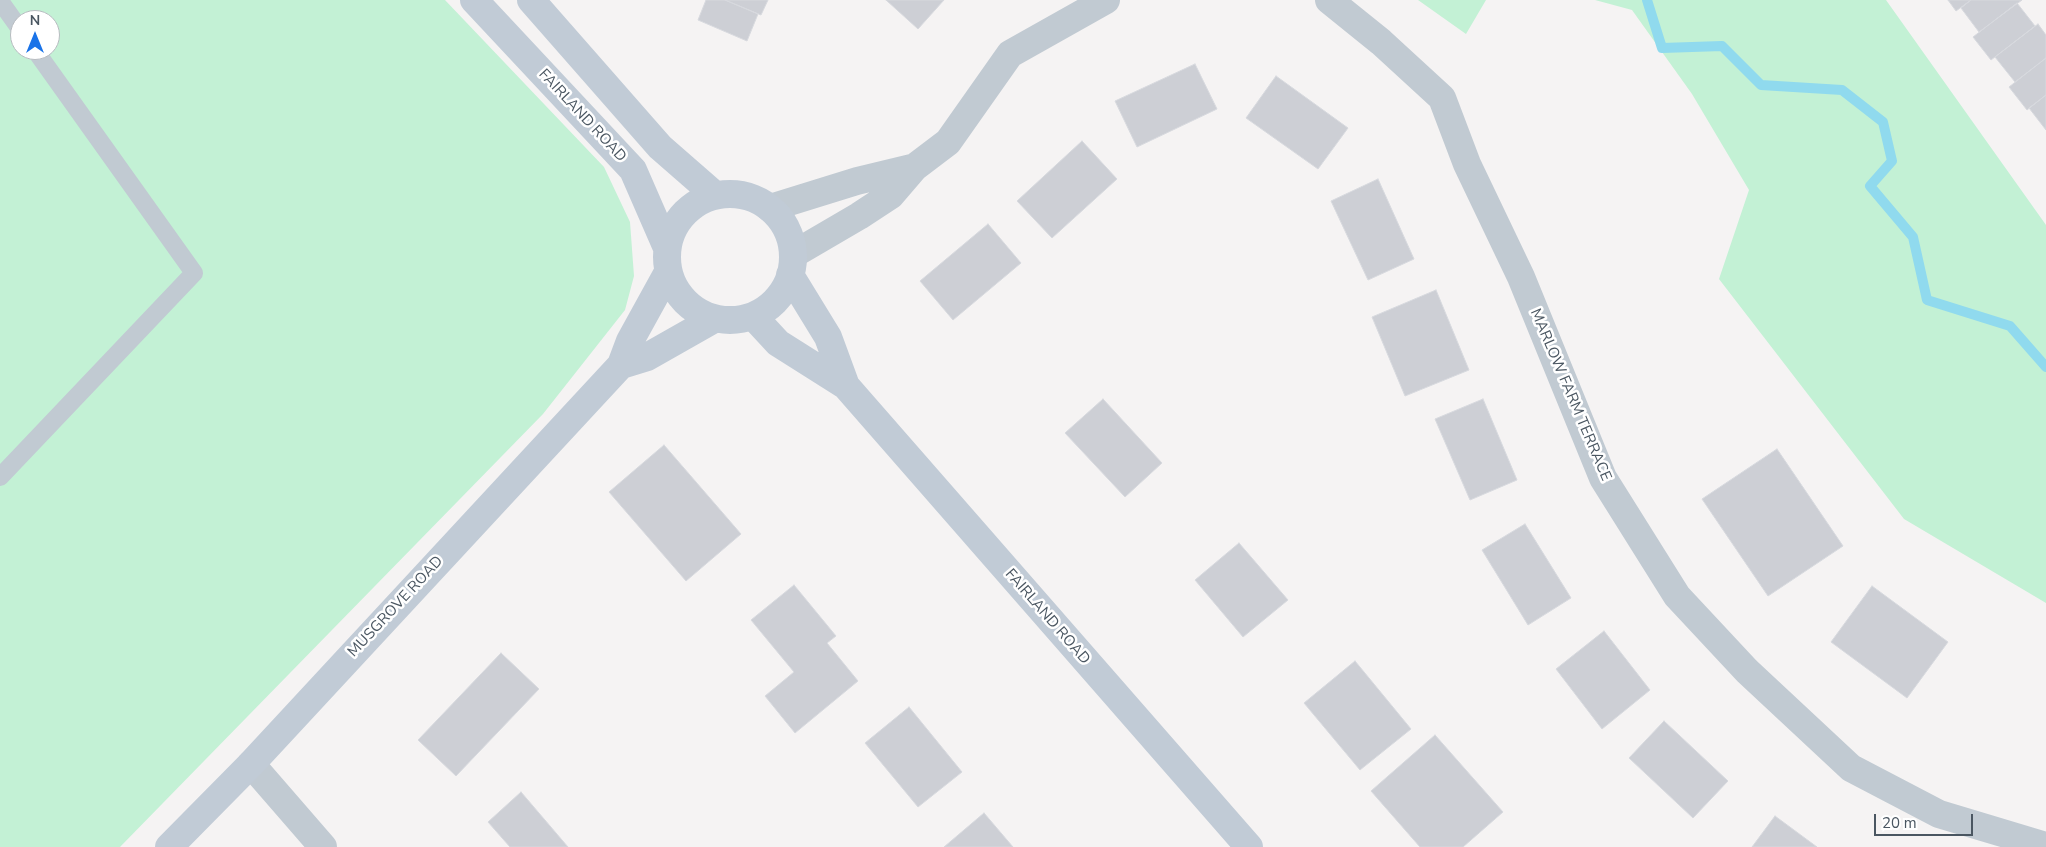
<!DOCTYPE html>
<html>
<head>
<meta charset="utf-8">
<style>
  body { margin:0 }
  #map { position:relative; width:2046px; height:847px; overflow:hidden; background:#f5f3f3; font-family:"Nunito Sans",sans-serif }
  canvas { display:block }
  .north { position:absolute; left:10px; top:10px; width:50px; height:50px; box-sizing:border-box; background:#fff; border:1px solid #b7bbc0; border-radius:50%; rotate:0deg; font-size:14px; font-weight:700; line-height:20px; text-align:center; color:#4a5661 }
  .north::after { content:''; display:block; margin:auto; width:18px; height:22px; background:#1a73e8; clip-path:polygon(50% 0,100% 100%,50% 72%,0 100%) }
  .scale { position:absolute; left:1874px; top:814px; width:99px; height:22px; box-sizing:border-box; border:2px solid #4a5661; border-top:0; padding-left:6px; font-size:15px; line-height:18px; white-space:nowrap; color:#4a5661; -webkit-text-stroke:4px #fff; paint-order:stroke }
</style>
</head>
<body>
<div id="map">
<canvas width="2046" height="847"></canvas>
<div class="north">N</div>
<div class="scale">20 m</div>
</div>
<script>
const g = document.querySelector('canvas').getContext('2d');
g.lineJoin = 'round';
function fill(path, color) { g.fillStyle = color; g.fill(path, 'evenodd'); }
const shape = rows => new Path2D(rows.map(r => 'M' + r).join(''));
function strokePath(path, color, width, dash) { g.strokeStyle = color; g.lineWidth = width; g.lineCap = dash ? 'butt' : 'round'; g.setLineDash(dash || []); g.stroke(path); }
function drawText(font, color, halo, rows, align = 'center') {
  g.font = font + ' "Nunito Sans",sans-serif'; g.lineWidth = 5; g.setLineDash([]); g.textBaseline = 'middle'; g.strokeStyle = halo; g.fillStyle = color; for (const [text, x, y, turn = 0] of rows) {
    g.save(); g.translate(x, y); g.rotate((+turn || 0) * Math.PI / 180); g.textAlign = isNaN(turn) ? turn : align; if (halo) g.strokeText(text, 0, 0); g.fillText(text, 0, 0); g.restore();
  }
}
const green = shape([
  [0,0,445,0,604,167,630,222,634,276,625,310,543,414,120,847,0,847],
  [20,20,50,20,50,50,20,50],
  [1418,0,1486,0,1466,34],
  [1595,0,1886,0,2046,225,2046,603,1904,519,1719,279,1749,190,1692,94,1632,10]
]);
const stream = shape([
  [1647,0,1662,48,1722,46,1761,85,1842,90,1883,122,1892,161,1870,186,1913,237,1927,300,2010,326,2046,367]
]);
const building = shape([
  [706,0,725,0,758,14,747,41,698,20,706,0],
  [725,0,768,0,761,15,725,0],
  [886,0,944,0,918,29,886,0],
  [1948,0,1971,0,1956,11,1948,0],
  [1971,0,2022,0,1979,32,1961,8,1971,0],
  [2017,3,2035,26,1991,60,1973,37,2017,3],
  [2038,24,2046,35,2046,58,2015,82,1995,57,2038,24],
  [2046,58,2046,95,2027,110,2009,87,2046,58],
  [1195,64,1217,109,1137,147,1115,101,1195,64],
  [1276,76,1348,128,1318,169,1246,118,1276,76],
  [2046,95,2046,130,2029,108,2046,95],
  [1082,141,1117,179,1052,238,1017,201,1082,141],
  [1378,179,1414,259,1368,280,1331,201,1378,179],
  [988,224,1021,263,953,320,920,281,988,224],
  [1436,290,1469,370,1405,396,1372,317,1436,290],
  [1103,399,1162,463,1125,497,1065,433,1103,399],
  [1483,399,1517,480,1470,500,1435,419,1483,399],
  [664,445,741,534,686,581,609,492,664,445],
  [1777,449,1843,546,1768,596,1702,499,1777,449],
  [1525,524,1571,598,1528,625,1482,550,1525,524],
  [1239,543,1288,600,1243,637,1195,580,1239,543],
  [794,585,836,636,827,643,858,681,795,733,765,696,794,672,751,620,794,585],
  [1872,586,1948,642,1907,698,1831,642,1872,586],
  [1604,631,1650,690,1602,729,1556,669,1604,631],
  [501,653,539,689,456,776,418,740,501,653],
  [1355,661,1411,729,1360,770,1304,703,1355,661],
  [909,707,962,772,918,807,865,743,909,707],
  [1664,721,1728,781,1693,818,1629,758,1664,721],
  [1435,735,1503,812,1463,847,1420,847,1371,791,1435,735],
  [521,792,568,847,510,847,488,822,521,792],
  [984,813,1013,847,944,847,984,813],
  [1775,816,1817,847,1752,847,1775,816]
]);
const lane = shape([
  [0,1,20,29],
  [0,477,194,273,35,50]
]);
const street = shape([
  [1329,0,1381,42,1442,98,1467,164,1521,277,1603,478,1677,596,1747,671,1851,768,1939,814,2046,846],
  [770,208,857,181,915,167],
  [794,254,859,216,891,195,915,167,948,142,1010,54,1106,0],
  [251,764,323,847]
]);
const secondary = shape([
  [474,0,633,170,667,248],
  [531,0,660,147,715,195],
  '667 257a63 63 0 1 1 126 0a63 63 0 1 1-126 0Z',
  [790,275,828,337,846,386],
  [753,316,778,343,846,386,1249,847],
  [621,365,647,357,714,319],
  [169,847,251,764,621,365,630,341,668,272]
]);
const streetNames = [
  ["FAIRLAND ROAD",582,116,47],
  ["MARLOW FARM TERRACE",1570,395,67],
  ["MUSGROVE ROAD",396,607,-47],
  ["FAIRLAND ROAD",1047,617,49]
];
fill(green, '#c3f1d5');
strokePath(stream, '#90daee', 10);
fill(building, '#cdcfd5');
strokePath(building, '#d7d9de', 1);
strokePath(lane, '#c1cad2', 18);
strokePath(street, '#c1cad2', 28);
strokePath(secondary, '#c1cbd6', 28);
drawText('15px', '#4a5661', '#fff', streetNames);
</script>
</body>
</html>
